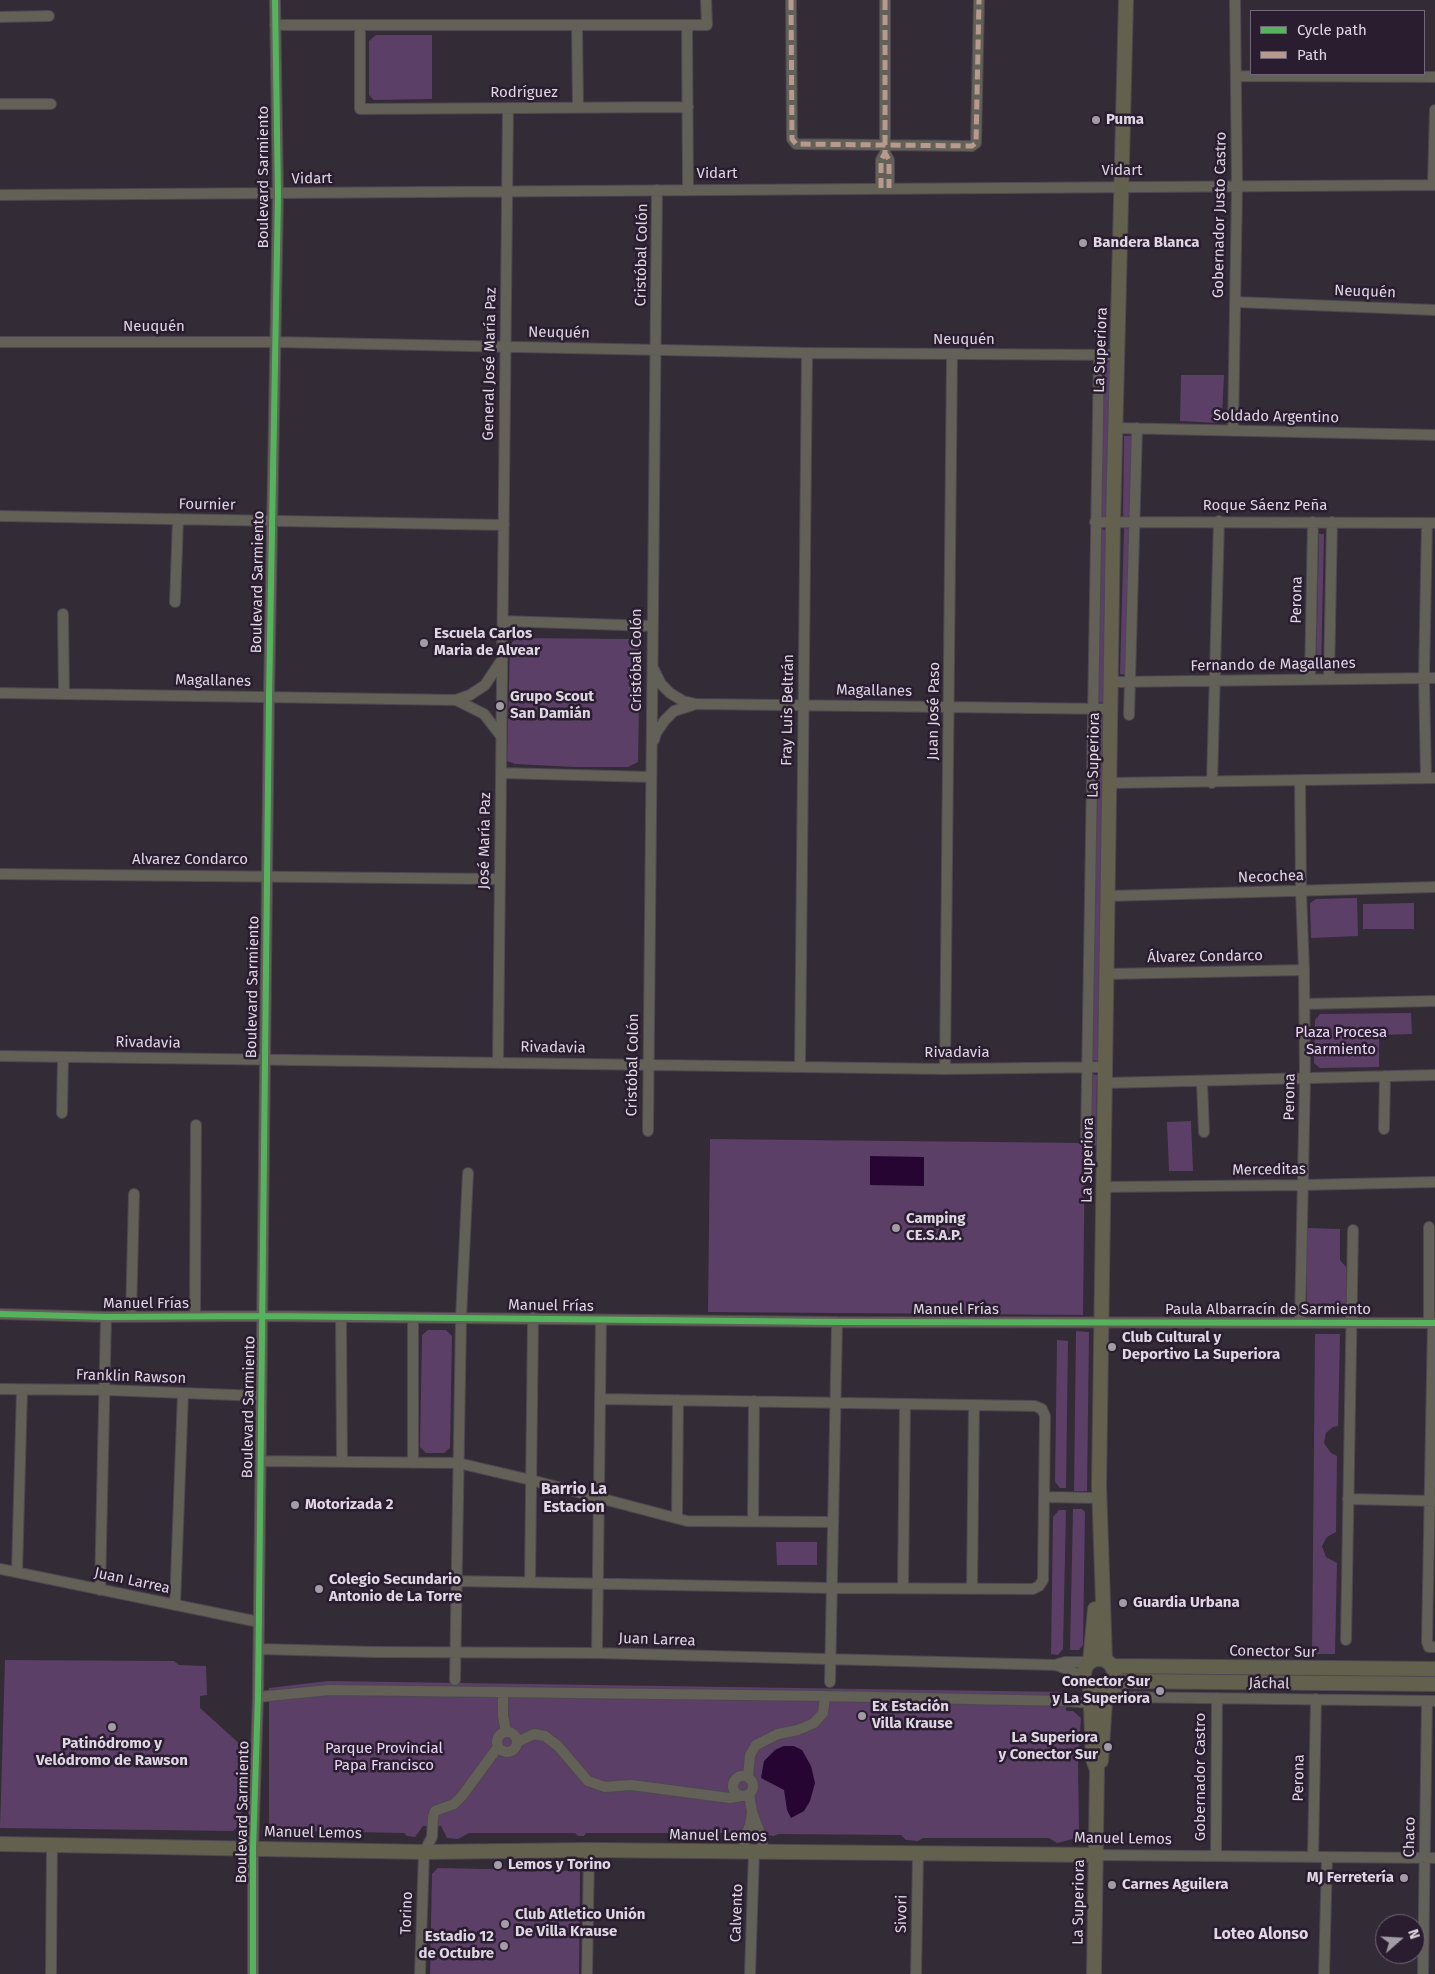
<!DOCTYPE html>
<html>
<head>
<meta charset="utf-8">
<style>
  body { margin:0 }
  #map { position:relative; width:1435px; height:1974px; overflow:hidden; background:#332b36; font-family:"Fira Sans",sans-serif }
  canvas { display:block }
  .legend { position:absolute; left:1250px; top:10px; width:175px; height:65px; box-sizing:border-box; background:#2a1d30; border:1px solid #726778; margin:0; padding:6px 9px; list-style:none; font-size:15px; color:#dfd7e3 }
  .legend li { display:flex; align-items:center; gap:10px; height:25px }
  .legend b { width:25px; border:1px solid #726778 }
  .north { position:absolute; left:1375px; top:1914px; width:50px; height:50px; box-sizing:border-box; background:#2a1d30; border:1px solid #726778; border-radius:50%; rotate:71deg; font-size:14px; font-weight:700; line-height:20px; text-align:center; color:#dfd7e3 }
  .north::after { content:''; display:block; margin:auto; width:18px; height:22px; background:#a39ba6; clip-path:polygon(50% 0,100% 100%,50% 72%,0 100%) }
</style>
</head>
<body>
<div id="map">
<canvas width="1435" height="1974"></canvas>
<ul class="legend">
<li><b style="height:6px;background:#56b35d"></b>Cycle path</li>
<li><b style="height:6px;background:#b69a8f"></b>Path</li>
</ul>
<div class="north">N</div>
</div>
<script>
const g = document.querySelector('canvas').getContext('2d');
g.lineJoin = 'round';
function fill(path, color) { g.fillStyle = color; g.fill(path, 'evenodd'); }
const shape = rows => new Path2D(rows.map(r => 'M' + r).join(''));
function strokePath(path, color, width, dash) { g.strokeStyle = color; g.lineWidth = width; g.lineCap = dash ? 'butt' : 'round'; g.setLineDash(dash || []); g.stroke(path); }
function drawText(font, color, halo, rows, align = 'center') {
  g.font = font + ' "Fira Sans",sans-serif'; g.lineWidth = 5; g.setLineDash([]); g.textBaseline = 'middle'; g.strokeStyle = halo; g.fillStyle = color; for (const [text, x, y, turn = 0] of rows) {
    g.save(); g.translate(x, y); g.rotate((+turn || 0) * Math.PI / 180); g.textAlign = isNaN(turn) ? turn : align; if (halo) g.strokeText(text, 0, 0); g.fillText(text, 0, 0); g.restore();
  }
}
const green = shape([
  [376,35,432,35,432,99,374,100,369,95,369,41],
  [1105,361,1112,362,1107,518,1099,518],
  [1181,375,1224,375,1222,417,1218,423,1180,421],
  [1124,436,1133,436,1131,517,1123,517],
  [1124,528,1132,529,1127,675,1120,674],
  [1101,529,1109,531,1105,702,1098,703],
  [1319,534,1324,534,1321,671,1316,671],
  [516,638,634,639,640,652,638,762,628,767,575,767,515,764,507,761,510,645],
  [1105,716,1099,1061,1091,1060,1097,718],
  [1357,898,1358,936,1311,938,1310,903,1316,899],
  [1414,903,1414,929,1363,929,1363,904],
  [1411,1013,1412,1034,1379,1035,1379,1067,1320,1068,1314,1063,1315,1020,1320,1014],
  [1091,1074,1097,1075,1096,1146,1090,1145],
  [1191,1121,1193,1171,1169,1171,1167,1122],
  [710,1139,1085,1143,1083,1315,708,1312],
  [1308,1228,1340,1229,1340,1260,1346,1267,1346,1307,1337,1316,1315,1314,1307,1305,1307,1229],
  [428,1330,446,1330,452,1336,450,1448,444,1453,426,1453,420,1447,422,1335],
  [1076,1331,1089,1332,1087,1491,1074,1491],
  [1315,1334,1340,1334,1338,1426,1333,1427,1326,1433,1324,1443,1331,1453,1337,1456,1336,1532,1327,1537,1322,1546,1326,1557,1337,1563,1335,1654,1312,1654],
  [1057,1340,1068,1341,1066,1488,1060,1488,1055,1482],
  [1073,1509,1082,1509,1085,1512,1083,1645,1079,1650,1070,1650],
  [1059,1510,1066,1510,1063,1649,1058,1655,1051,1654,1053,1517],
  [776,1542,817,1542,817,1565,777,1565],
  [5,1660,174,1661,179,1665,206,1666,207,1695,200,1696,200,1708,242,1746,241,1823,233,1831,0,1828],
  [1131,1672,1435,1675,1435,1678,1131,1675],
  [328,1681,1065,1692,1066,1711,1073,1711,1081,1718,1078,1766,1079,1830,1077,1835,1073,1839,1057,1843,1049,1838,923,1838,918,1841,906,1840,901,1835,778,1834,774,1836,767,1835,765,1829,754,1834,741,1829,737,1838,734,1838,732,1833,586,1833,584,1836,578,1836,575,1833,469,1833,458,1839,447,1838,441,1826,423,1826,415,1837,407,1836,404,1833,305,1831,298,1837,289,1837,283,1831,273,1831,269,1825,269,1688],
  [438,1868,580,1871,579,1974,430,1974,432,1874]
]);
const water = shape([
  [870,1156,924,1157,924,1186,870,1185],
  [784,1746,794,1746,802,1750,811,1766,815,1783,810,1801,804,1811,791,1818,787,1810,784,1790,761,1778,764,1761,775,1750]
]);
const minor = shape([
  [791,0,792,139,796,144,972,146,976,143,979,0],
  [885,0,885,153,889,160,889,188],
  [0,17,49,16],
  [275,25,707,25,706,0],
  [360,25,360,109,688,107],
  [577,25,578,107],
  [687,25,688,189],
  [1236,76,1435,77],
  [0,104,51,104],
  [1433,185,1435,110],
  [881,188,881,160,885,153],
  [0,195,1435,185],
  [1235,302,1435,310],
  [0,342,275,342,807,353,1117,355],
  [1115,428,1435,435],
  [1233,431,1237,186,1235,0],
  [0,516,504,525],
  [1095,522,1435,523],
  [175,602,178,519],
  [63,614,64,694],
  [503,621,652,626],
  [653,668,661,684,670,693,683,701,696,704,1111,709],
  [1310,679,1313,522],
  [1329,679,1332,522],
  [1111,682,1435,678],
  [0,693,456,700,470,695,485,685,501,661],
  [456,700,484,714,501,736],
  [1129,715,1137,428],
  [654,740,656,733,665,720,674,711,693,705],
  [501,773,651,777],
  [1426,778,1424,678,1427,523],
  [1110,783,1435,778],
  [1212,783,1219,521],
  [0,874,500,879],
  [1108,896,1435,887],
  [1107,974,1304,970],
  [1305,1004,1435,1001],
  [0,1056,945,1069,1105,1067],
  [498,1062,508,108],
  [800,1067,807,353],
  [945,1069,952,355],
  [1202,1082,1204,1132],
  [1105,1083,1435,1075],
  [62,1113,63,1057],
  [1384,1129,1385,1076],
  [648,1131,657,190],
  [1086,1140,1099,355],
  [1103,1187,1303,1185,1435,1182],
  [1429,1227,1429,1323],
  [0,1314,106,1317,262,1316,837,1322,1435,1323],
  [195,1316,196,1125],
  [131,1317,134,1194],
  [341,1317,342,1462],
  [413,1318,413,1463],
  [1300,1323,1305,1078,1304,970,1301,891,1300,781],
  [1433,1323,1427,1642,1429,1647,1435,1647],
  [0,1389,105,1390,261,1396],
  [261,1461,458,1463,531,1480,687,1521,832,1522],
  [1044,1497,1098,1498],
  [1348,1499,1435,1501],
  [677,1518,678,1400],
  [753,1521,754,1401],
  [0,1569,259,1622],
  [17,1572,22,1390],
  [456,1581,831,1588,1033,1589,1039,1586,1043,1580,1045,1416,1042,1409,1035,1406,600,1399],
  [530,1582,533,1318],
  [903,1587,905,1404],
  [972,1588,974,1405],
  [100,1590,106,1317],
  [175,1605,183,1394],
  [1346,1640,1353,1230],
  [259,1649,373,1652,597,1653,1055,1665,1065,1662,1090,1662],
  [597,1653,601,1320],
  [1056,1665,1070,1670,1085,1680],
  [455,1680,461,1318,468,1173],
  [830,1682,837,1322],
  [1108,1685,1122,1697,1435,1701],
  [503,1692,503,1716,506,1732],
  [258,1697,329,1690,825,1696,1065,1701,1091,1703],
  '497 1742a10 10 0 1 1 20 0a10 10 0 1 1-20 0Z',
  [517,1742,534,1734,545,1736,558,1746,588,1781,605,1787,631,1785,730,1798,742,1796],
  '733 1786a10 10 0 1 1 20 0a10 10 0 1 1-20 0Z',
  [748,1777,750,1755,756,1745,778,1734,798,1730,814,1723,823,1713,825,1696],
  [749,1794,752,1812,760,1833,764,1852],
  [744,1852,745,1837,750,1825,752,1813],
  [1096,1855,1435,1858],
  [1216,1856,1217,1698],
  [1313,1857,1316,1699],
  [51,1974,52,1844],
  [253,1974,253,1848,258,1697,269,697,278,195,275,0],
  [420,1974,424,1852,432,1837,433,1817,435,1811,454,1804,462,1796,498,1747],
  [587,1974,589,1850],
  [750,1974,754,1852],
  [916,1974,918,1854],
  [1324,1974,1327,1857],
  [1423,1974,1427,1701]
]);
const major = shape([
  '1084 1674a15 15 0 1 1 30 0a15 15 0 1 1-30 0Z',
  [1105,1660,1099,1485,1113,522,1126,0],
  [1090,1662,1095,1609],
  [1112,1666,1435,1669],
  [1112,1681,1435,1684],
  [1090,1685,1093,1759,1097,1770,1094,1974],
  [1101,1761,1106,1687],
  [0,1844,424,1852,589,1850,1096,1855]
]);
const quiet = shape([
  [791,0,792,139,796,144,972,146,976,143,979,0],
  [885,0,885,153,889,160,889,188],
  [881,188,881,160,885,153]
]);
const cycleway = shape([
  [0,1314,106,1317,262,1316,837,1322,1435,1323],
  [253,1974,253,1848,258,1697,269,697,278,195,275,0]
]);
const markers = [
  [1096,120,5,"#a39ba6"],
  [1083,243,5,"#a39ba6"],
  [424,643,5,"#a39ba6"],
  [500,706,5,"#a39ba6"],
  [896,1228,5,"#a39ba6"],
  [1112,1347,5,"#a39ba6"],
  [295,1505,5,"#a39ba6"],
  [319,1589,5,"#a39ba6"],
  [1123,1603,5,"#a39ba6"],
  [1160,1691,5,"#a39ba6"],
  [862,1716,5,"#a39ba6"],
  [112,1727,5,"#a39ba6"],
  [1108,1747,5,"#a39ba6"],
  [498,1865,5,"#a39ba6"],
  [1404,1878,5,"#a39ba6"],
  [1112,1885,5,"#a39ba6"],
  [505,1924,5,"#a39ba6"],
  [504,1946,5,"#a39ba6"]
];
const streetNames = [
  ["Rodríguez",524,93],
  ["Vidart",1122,171],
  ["Vidart",717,174],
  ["Boulevard Sarmiento",264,177,-90],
  ["Vidart",312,179,-1],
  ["Gobernador Justo Castro",1220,215,-89],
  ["Cristóbal Colón",642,255,-89],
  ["Neuquén",1365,292,2],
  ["Neuquén",154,327],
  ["Neuquén",559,333,1],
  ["Neuquén",964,340],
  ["La Superiora",1101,350,-88],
  ["General José María Paz",490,364,-89],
  ["Soldado Argentino",1276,417,1],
  ["Fournier",207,505,1],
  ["Roque Sáenz Peña",1265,506],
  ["Boulevard Sarmiento",258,582,-89],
  ["Perona",1297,600,-89],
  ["Cristóbal Colón",637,660,-90],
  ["Fernando de Magallanes",1273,665,-1],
  ["Magallanes",213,681,1],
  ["Magallanes",874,691,1],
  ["Fray Luis Beltrán",788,710,-89],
  ["Juan José Paso",934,711,-89],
  ["La Superiora",1094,755,-89],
  ["José María Paz",485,841,-89],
  ["Alvarez Condarco",190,860],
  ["Necochea",1271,877,-2],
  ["Álvarez Condarco",1205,957,-1],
  ["Boulevard Sarmiento",253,987,-89],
  ["Rivadavia",148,1043,1],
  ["Rivadavia",553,1048,1],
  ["Rivadavia",957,1053],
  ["Cristóbal Colón",633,1065,-89],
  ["Perona",1290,1097,-89],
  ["La Superiora",1088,1160,-89],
  ["Merceditas",1269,1170,-1],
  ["Manuel Frías",146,1304],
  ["Manuel Frías",551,1306,1],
  ["Manuel Frías",956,1310],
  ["Paula Albarracín de Sarmiento",1268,1310],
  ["Franklin Rawson",131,1377,2],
  ["Boulevard Sarmiento",249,1407,-89],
  ["Juan Larrea",132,1581,12],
  ["Juan Larrea",657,1640,2],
  ["Conector Sur",1273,1652,1],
  ["Jáchal",1269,1684,1],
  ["Gobernador Castro",1201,1777,-90],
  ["Perona",1299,1778,-89],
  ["Boulevard Sarmiento",243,1812,-89],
  ["Manuel Lemos",313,1833,1],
  ["Manuel Lemos",718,1836,1],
  ["Chaco",1410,1837,-89],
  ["Manuel Lemos",1123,1839,1],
  ["La Superiora",1079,1902,-89],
  ["Torino",407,1913,-88],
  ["Calvento",737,1913,-88],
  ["Sivori",902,1914,-89]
];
const poiNames = [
  ["Puma",1106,120],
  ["Bandera Blanca",1093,243],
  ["Escuela Carlos",434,634],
  ["Maria de Alvear",434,651],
  ["Grupo Scout",510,697],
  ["San Damián",510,714],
  ["Camping",906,1219],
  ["CE.S.A.P.",906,1236],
  ["Club Cultural y",1122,1338],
  ["Deportivo La Superiora",1122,1355],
  ["Motorizada 2",305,1505],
  ["Colegio Secundario",329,1580],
  ["Antonio de La Torre",329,1597],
  ["Guardia Urbana",1133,1603],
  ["Conector Sur",1150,1682,"right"],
  ["y La Superiora",1150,1699,"right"],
  ["Ex Estación",872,1707],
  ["Villa Krause",872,1724],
  ["La Superiora",1098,1738,"right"],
  ["y Conector Sur",1098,1755,"right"],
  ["Patinódromo y",112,1744,"center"],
  ["Velódromo de Rawson",112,1761,"center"],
  ["Lemos y Torino",508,1865],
  ["MJ Ferretería",1394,1878,"right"],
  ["Carnes Aguilera",1122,1885],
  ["Club Atletico Unión",515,1915],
  ["De Villa Krause",515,1932],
  ["Estadio 12",494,1937,"right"],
  ["de Octubre",494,1954,"right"]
];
const parkNames = [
  ["Plaza Procesa",1341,1033],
  ["Sarmiento",1341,1050],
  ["Parque Provincial",384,1749],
  ["Papa Francisco",384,1766]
];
const neighbourhoodNames = [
  ["Barrio La",574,1490],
  ["Estacion",574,1508],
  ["Loteo Alonso",1261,1935]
];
fill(green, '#5b3f67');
fill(water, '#260533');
strokePath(minor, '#4e4751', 12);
strokePath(major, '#4e4751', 16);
strokePath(minor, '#626057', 10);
strokePath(major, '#63614e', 14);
strokePath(quiet, '#b69a8f', 5, [10, 5]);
strokePath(cycleway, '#56b35d', 6);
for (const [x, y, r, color] of markers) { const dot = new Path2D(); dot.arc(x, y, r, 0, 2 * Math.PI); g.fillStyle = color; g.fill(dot); strokePath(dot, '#2a1d30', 2); }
drawText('15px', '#dfd7e3', '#2a1d30', streetNames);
drawText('bold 15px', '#dfd7e3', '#2a1d30', poiNames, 'left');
drawText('15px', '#ecd6f7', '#2a1d30', parkNames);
drawText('bold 16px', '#dfd7e3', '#2a1d30', neighbourhoodNames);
</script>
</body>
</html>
